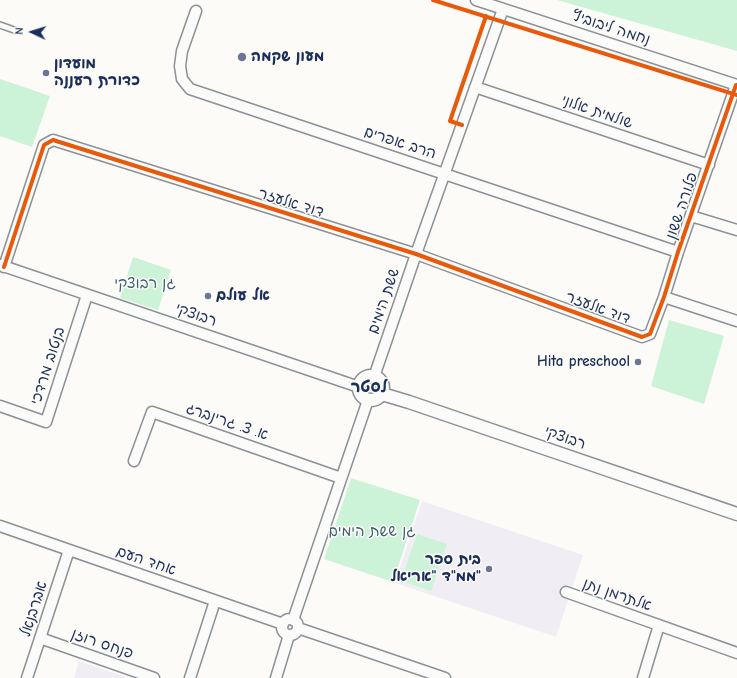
<!DOCTYPE html>
<html>
<head>
<meta charset="utf-8">
<style>
  body { margin:0 }
  #map { position:relative; width:737px; height:678px; overflow:hidden; background:#fcfbf8; font-family:"Comic Neue",sans-serif }
  canvas { display:block }
  .north { position:absolute; left:12px; top:12px; width:40px; height:40px; -webkit-text-stroke:3px #fdfcf7; paint-order:stroke; rotate:274deg; font-size:11px; font-weight:700; line-height:16px; text-align:center; color:#1b2f5e }
  .north::after { content:''; display:block; margin:auto; width:14px; height:18px; background:#1b2f5e; clip-path:polygon(50% 0,100% 100%,50% 72%,0 100%) }
</style>
</head>
<body>
<div id="map">
<canvas width="737" height="678"></canvas>
<div class="north">N</div>
</div>
<script>
const g = document.querySelector('canvas').getContext('2d');
g.lineJoin = 'round';
function fill(path, color) { g.fillStyle = color; g.fill(path, 'evenodd'); }
const shape = rows => new Path2D(rows.map(r => 'M' + r).join(''));
function strokePath(path, color, width, dash) { g.strokeStyle = color; g.lineWidth = width; g.lineCap = dash ? 'butt' : 'round'; g.setLineDash(dash || []); g.stroke(path); }
function drawText(font, color, halo, rows, align = 'center') {
  g.font = font + ' "Comic Neue","Playpen Sans Hebrew",sans-serif'; g.lineWidth = 3; g.setLineDash([]); g.textBaseline = 'middle'; g.strokeStyle = halo; g.fillStyle = color; for (const [text, x, y, turn = 0] of rows) {
    g.save(); g.translate(x, y); g.rotate((+turn || 0) * Math.PI / 180); g.textAlign = isNaN(turn) ? turn : align; if (halo) g.strokeText(text, 0, 0); g.fillText(text, 0, 0); g.restore();
  }
}
const built = shape([
  [422,501,583,555,556,637,395,583],
  [79,661,129,678,74,678]
]);
const green = shape([
  [557,0,737,0,737,51],
  [0,79,50,96,32,147,0,136],
  [133,257,171,270,158,310,120,298],
  [669,320,724,336,704,404,651,386],
  [351,478,420,500,393,582,324,559],
  [417,534,447,544,431,591,401,581]
]);
const service = shape([
  [0,25,17,31]
]);
const minor = shape([
  [476,0,737,85],
  [196,11,182,51,180,66,182,79,190,89,678,252],
  [475,87,709,165],
  [691,216,737,230],
  [0,265,359,387],
  [4,267,44,145,53,140,416,254,642,337,650,334,664,297,678,252,736,85],
  [664,297,737,321],
  [374,377,416,254,503,9],
  [0,406,46,422,87,295],
  [134,461,152,412,341,478],
  [0,526,283,624],
  [566,592,737,653],
  '282 627a8 8 0 1 1 16 0a8 8 0 1 1-16 0Z',
  [293,620,368,400],
  [298,628,445,678],
  [40,638,154,678],
  [27,678,69,550],
  [190,678,215,601],
  [276,678,289,635],
  [643,678,659,625]
]);
const tertiary = shape([
  '359 388a12 12 0 1 1 24 0a12 12 0 1 1-24 0Z',
  [382,394,409,402,737,514]
]);
const cycleway = shape([
  [433,0,737,95],
  [462,125,450,121,486,16],
  [4,267,44,145,53,140,416,254,642,337,650,334,664,297,678,252,736,85,737,85]
]);
const markers = [
  [242,57,5,"#6a7694"],
  [46,73,4,"#6a7694"],
  [208,296,4,"#6a7694"],
  [638,362,4,"#6a7694"],
  [489,569,4,"#6a7694"]
];
const streetNames = [
  ["נחמה ליבוביץ",611,28,18],
  ["שולמית אלוני",597,112,19],
  ["הרב אפרים",400,143,18],
  ["דוד אלעזר",291,203,17],
  ["פלורה ששון",682,206,-71],
  ["ששת הימים",384,301,-71],
  ["דוד אלעזר",598,308,20],
  ["רבוצקי",196,315,19],
  ["בנטוב מרדכי",48,366,-72],
  ["א. צ. גרינברג",227,422,19],
  ["רבוצקי",565,438,19],
  ["אחד העם",146,561,19],
  ["אלתרמן נתן",617,595,19],
  ["אברבנאל",34,609,-72],
  ["פנחס רוזן",102,644,19]
];
const poiNames = [
  ["מעון שקמה",251,57],
  ["מועדון",54,64],
  ["כדורת רעננה",54,81],
  ["אל עולם",216,296],
  ["Hita preschool",630,362,"right"],
  ["בית ספר",481,560,"right"],
  ["ממ\"ד \"אריאל\"",481,577,"right"]
];
const parkNames = [
  ["גן רבוצקי",145,284],
  ["גן ששת הימים",372,532]
];
const neighbourhoodNames = [
  ["לסטר",369,387]
];
fill(built, '#f0eef4');
fill(green, '#ccf3d7');
strokePath(service, '#8c9097', 8);
strokePath(minor, '#8c9097', 13);
strokePath(tertiary, '#8c9097', 15);
strokePath(service, '#fbfbf9', 5);
strokePath(minor, '#fbfbf9', 10);
strokePath(tertiary, '#fbfbf9', 12);
strokePath(cycleway, '#e8590c', 4);
for (const [x, y, r, color] of markers) { const dot = new Path2D(); dot.arc(x, y, r, 0, 2 * Math.PI); g.fillStyle = color; g.fill(dot); strokePath(dot, '#fdfcf7', 1.5); }
drawText('15px', '#1b2f5e', '#fdfcf7', streetNames);
drawText('bold 15px', '#1b2f5e', '#fdfcf7', poiNames, 'left');
drawText('15px', '#3d5e76', '#fdfcf7', parkNames);
drawText('bold 16px', '#1b2f5e', '#fdfcf7', neighbourhoodNames);
</script>
</body>
</html>
